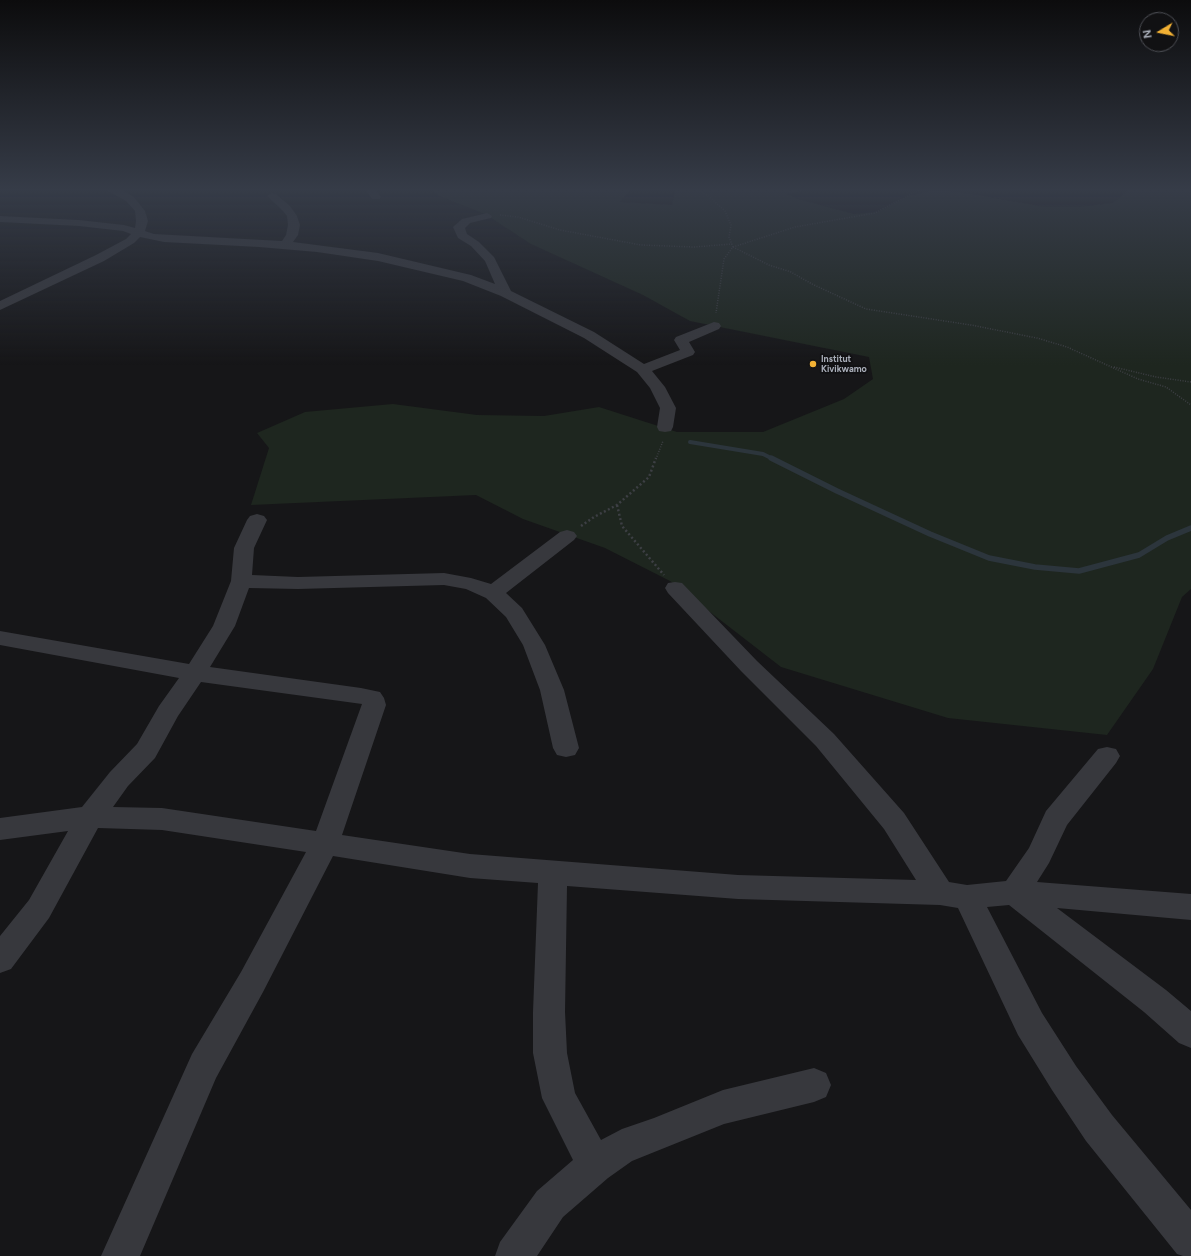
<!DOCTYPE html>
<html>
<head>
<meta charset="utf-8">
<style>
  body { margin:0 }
  #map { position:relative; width:1191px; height:1256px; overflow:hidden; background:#161618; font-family:Figtree,sans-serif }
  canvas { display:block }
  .north { position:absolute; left:1139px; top:12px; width:40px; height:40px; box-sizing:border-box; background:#111113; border:1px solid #4d4f55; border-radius:50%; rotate:260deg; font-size:11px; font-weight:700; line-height:16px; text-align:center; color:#a8adb8 }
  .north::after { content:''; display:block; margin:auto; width:14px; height:18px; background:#f2b134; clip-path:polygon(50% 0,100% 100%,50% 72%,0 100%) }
</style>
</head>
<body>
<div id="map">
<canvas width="1191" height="1256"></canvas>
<div class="north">N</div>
</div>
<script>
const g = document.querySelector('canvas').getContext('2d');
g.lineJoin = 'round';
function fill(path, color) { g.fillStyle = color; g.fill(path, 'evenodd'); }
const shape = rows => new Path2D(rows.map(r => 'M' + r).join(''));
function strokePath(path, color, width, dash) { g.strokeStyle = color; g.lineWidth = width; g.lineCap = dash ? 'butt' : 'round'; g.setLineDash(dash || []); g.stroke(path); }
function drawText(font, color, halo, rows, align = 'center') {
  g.font = font + ' Figtree,sans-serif'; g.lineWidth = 3.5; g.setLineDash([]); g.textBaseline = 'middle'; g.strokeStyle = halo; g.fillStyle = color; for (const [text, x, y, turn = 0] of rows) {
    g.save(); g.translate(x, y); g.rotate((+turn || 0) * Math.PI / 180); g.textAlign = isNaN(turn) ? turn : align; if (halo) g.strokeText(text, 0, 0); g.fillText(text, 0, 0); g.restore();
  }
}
const green = shape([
  [433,190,630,190,620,202,672,205,675,190,807,190,787,194,798,199,854,214,878,212,908,196,931,191,949,191,978,195,1045,207,1078,207,1113,203,1128,190,1191,190,1191,589,1182,597,1153,669,1107,735,948,718,781,667,670,581,605,548,523,519,476,495,251,505,269,448,257,433,305,412,393,404,477,415,544,416,599,407,677,432,763,432,844,399,873,379,869,357,690,321,643,295,531,244,485,214,439,196]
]);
const streamFar1 = shape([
  [690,442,763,454,773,459]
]);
const stream = shape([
  [771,458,837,491,930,534,989,558,1035,567,1079,571,1139,555,1167,538,1191,528]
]);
const pathFar1 = shape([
  [697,190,707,195,725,211,731,225,729,237,733,247,724,259,716,313],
  [500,215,518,217,560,230,641,245,694,247,732,244],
  [733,247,769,265,791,272,812,284,866,309,971,325,1037,338,1067,347,1138,379,1166,387,1191,405],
  [733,247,795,227,875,213,919,190],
  [1114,367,1156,377,1191,382],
  [656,459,663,441]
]);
const path = shape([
  [617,505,622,526,664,575],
  [581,526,594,517,617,505,649,477,656,458]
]);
const minor = shape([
  [106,190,122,190,134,197,145,211,148,221,145,231,154,234,282,241,286,235,288,225,287,216,282,210,267,196,272,193,276,194,290,206,297,216,300,225,298,235,293,242,378,253,471,275,495,284,485,261,471,246,458,238,453,227,462,219,487,213,492,216,491,218,470,223,465,228,467,234,479,242,494,257,511,291,594,332,644,364,680,350,674,340,676,337,714,322,719,323,721,326,719,329,689,342,695,352,693,355,652,371,665,387,676,408,673,427,671,431,665,432,659,431,657,427,660,408,650,388,637,372,584,338,501,296,463,281,378,261,317,252,259,247,164,242,140,237,134,243,104,261,0,310,0,301,96,255,126,239,131,234,123,231,79,226,0,222,0,216,79,220,124,225,135,228,136,221,135,211,126,201,106,190],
  [366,190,376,190,381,197,380,199,372,199,366,190],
  [257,514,264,516,267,520,254,548,252,575,298,577,444,573,471,578,491,584,560,532,567,530,574,532,577,536,574,540,506,593,522,608,545,645,564,690,579,748,575,755,566,757,557,755,553,748,540,690,523,645,506,617,486,598,466,589,444,585,298,589,249,588,235,626,210,667,361,688,380,692,384,698,386,705,342,835,470,854,738,875,916,880,884,829,816,746,741,671,668,593,665,588,668,583,675,582,682,583,757,661,834,734,904,813,949,882,967,885,1006,881,1029,848,1046,811,1098,749,1107,747,1116,749,1120,756,1116,763,1067,825,1049,863,1037,882,1191,894,1191,920,1057,908,1166,990,1191,1011,1191,1048,1179,1043,1144,1012,1009,905,987,907,1042,1013,1076,1066,1112,1115,1191,1210,1191,1256,1183,1256,1177,1254,1086,1141,1052,1090,1018,1035,958,908,940,905,738,899,567,886,565,1012,567,1053,575,1093,601,1140,622,1129,654,1118,723,1090,814,1068,826,1073,831,1085,826,1097,814,1102,724,1124,632,1161,608,1178,563,1217,537,1256,495,1256,500,1242,537,1191,573,1160,542,1098,533,1053,533,1012,538,883,470,878,333,856,263,992,216,1078,140,1256,101,1256,192,1054,241,972,306,852,162,830,98,828,49,918,11,969,0,973,0,936,29,900,68,831,0,840,0,818,82,807,110,772,137,744,159,706,179,678,0,645,0,631,189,664,213,626,231,581,234,548,247,520,250,516,257,514],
  [201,682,362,704,316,831,162,808,113,807,128,786,155,758,178,716,201,682]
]);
const markers = [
  [813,364,4,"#f2b134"]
];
const farPoinames = [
  ["Institut",821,359],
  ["Kivikwamo",821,369]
];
fill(green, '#1e261f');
strokePath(streamFar1, '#2c353c', 4);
strokePath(stream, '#2c353c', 5.5);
strokePath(pathFar1, '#3d3f44', 1.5, [1, 1.5]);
strokePath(path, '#3d3f44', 2.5, [2, 2.5]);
fill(minor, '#37383d');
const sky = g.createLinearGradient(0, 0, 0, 365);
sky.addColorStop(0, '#0c0c0d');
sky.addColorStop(0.52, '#363c48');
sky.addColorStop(1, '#363c4800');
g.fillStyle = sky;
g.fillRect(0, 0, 1191, 365);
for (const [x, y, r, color] of markers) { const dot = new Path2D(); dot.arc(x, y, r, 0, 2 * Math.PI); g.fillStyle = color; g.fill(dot); strokePath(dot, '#111113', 1.5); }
drawText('bold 9px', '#a8adb8', '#111113', farPoinames, 'left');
</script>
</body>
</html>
